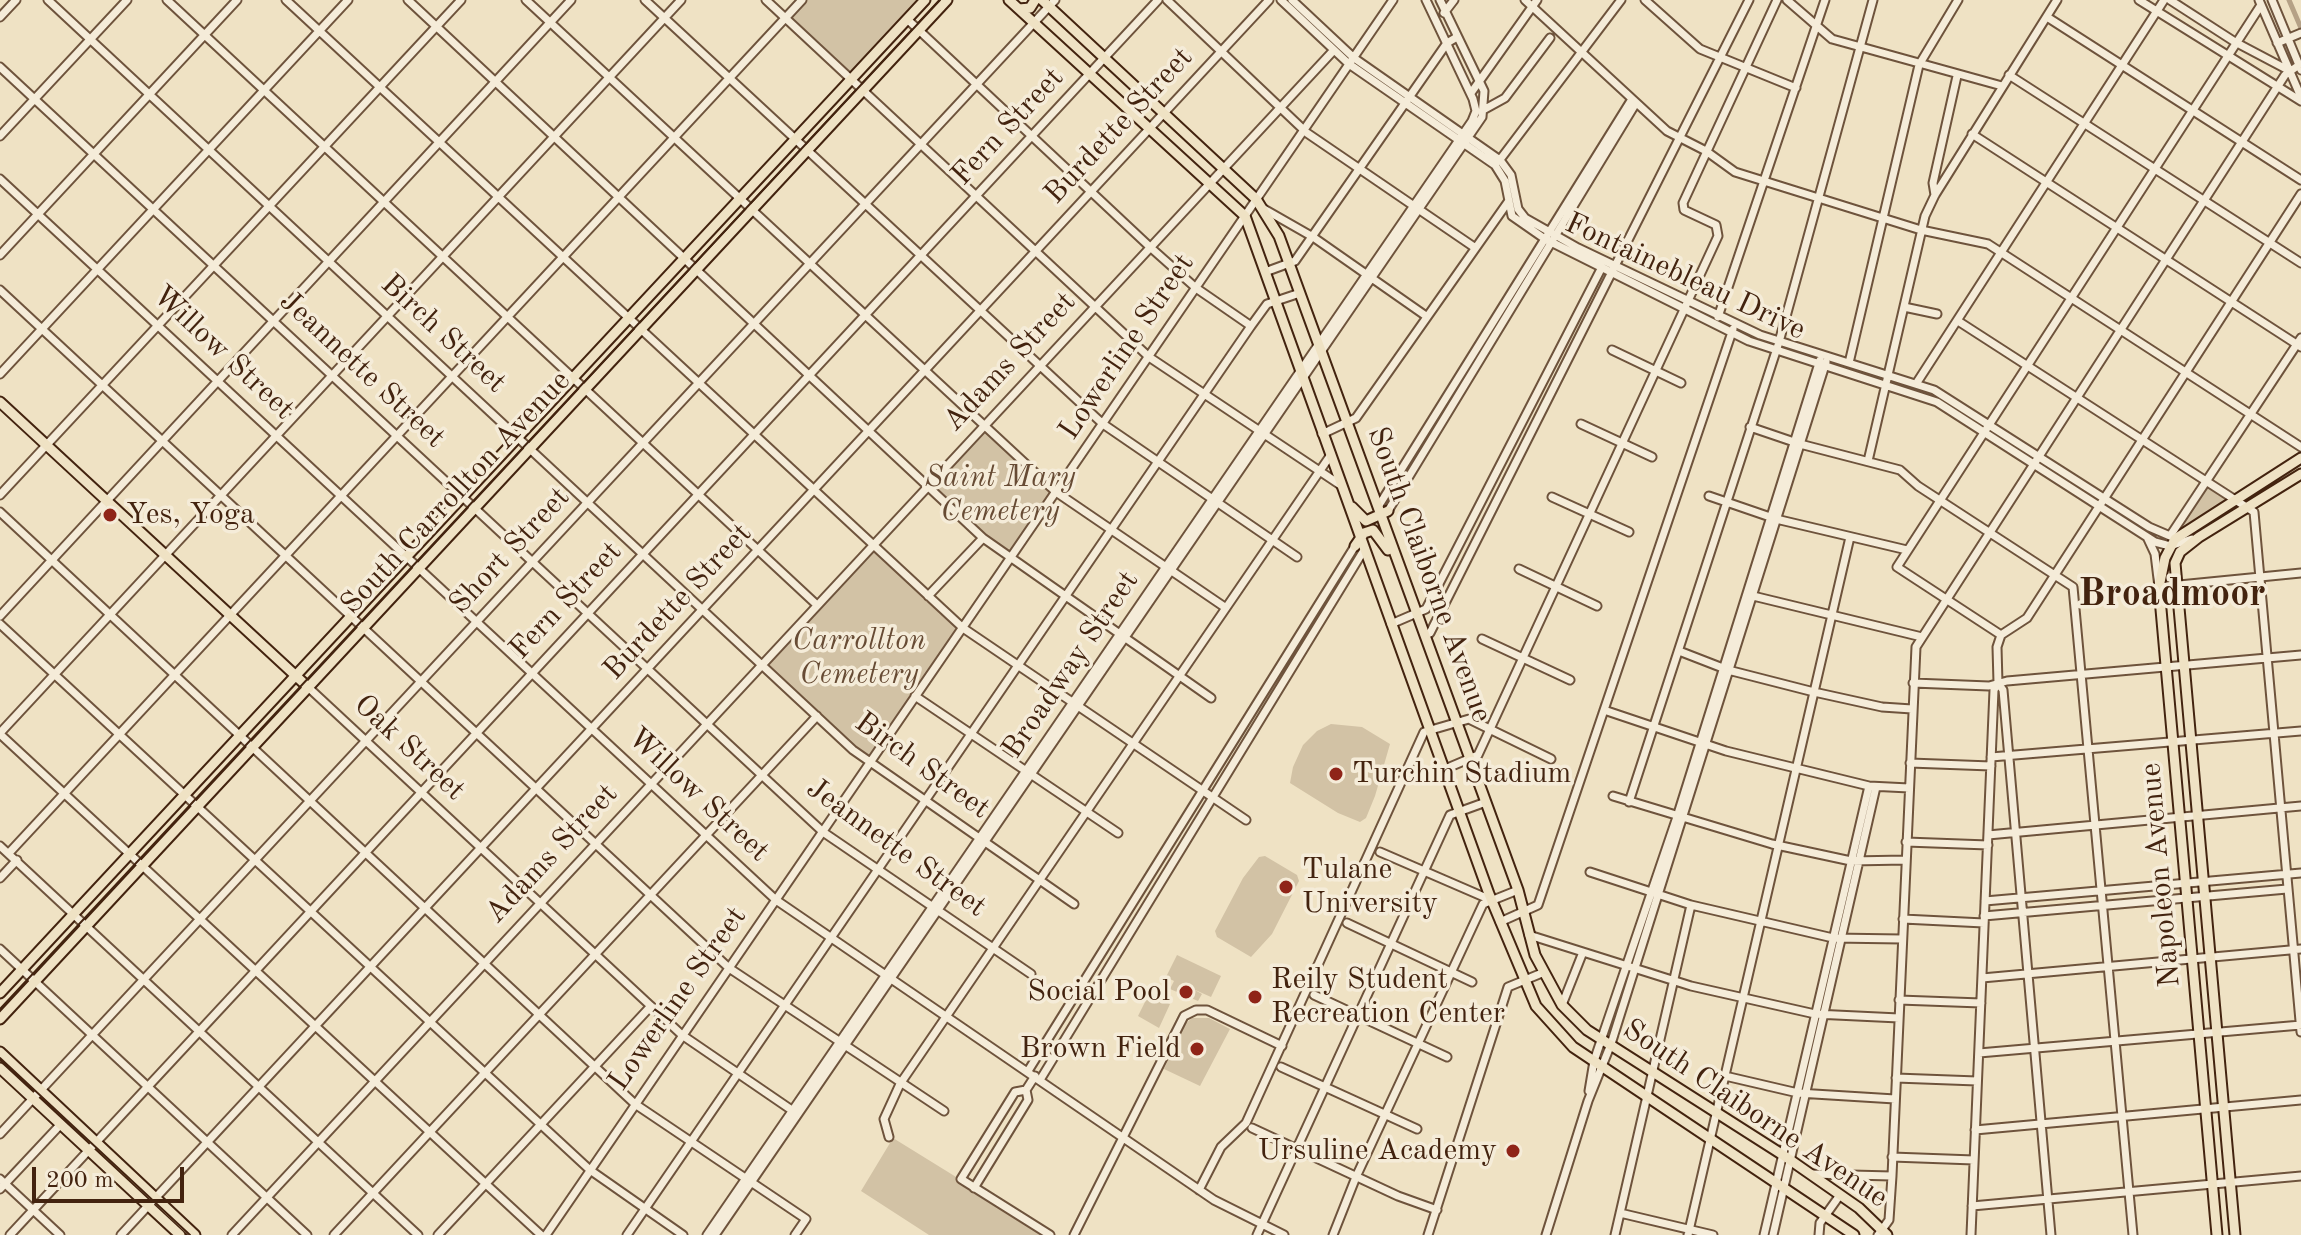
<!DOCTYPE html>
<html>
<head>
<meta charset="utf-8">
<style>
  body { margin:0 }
  #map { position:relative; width:2301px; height:1235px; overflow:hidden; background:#efe2c4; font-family:"Old Standard TT",serif }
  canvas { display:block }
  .scale { position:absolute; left:32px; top:1167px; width:152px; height:36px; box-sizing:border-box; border:4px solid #43230f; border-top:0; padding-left:10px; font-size:24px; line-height:28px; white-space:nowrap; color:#43230f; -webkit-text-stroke:6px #f5ecd9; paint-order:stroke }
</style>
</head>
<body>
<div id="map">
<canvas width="2301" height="1235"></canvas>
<div class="scale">200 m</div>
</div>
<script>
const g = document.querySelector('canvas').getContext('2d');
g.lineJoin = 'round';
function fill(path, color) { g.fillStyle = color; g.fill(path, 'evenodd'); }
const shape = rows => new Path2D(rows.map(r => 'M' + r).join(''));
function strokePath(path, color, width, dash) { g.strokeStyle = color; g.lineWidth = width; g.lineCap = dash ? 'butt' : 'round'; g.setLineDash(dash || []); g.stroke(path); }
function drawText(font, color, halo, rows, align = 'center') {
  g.font = font + ' "Old Standard TT",serif'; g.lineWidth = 7; g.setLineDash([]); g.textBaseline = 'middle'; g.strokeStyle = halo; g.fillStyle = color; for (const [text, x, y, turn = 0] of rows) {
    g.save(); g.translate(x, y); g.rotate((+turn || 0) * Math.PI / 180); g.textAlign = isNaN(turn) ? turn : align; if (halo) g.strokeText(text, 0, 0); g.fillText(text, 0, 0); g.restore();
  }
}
const green = shape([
  [802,0,925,0,851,78,785,17],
  [984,426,1056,492,1008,559,929,485],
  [2208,486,2228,500,2181,527],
  [873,546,963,628,869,762,761,664],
  [1331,724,1362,727,1390,744,1375,796,1366,818,1360,822,1338,813,1290,783,1293,767,1303,745,1317,731],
  [1265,856,1297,875,1299,881,1272,934,1251,957,1217,937,1215,931,1243,878,1259,857],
  [1177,955,1221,976,1211,997,1193,989,1202,994,1198,1001,1170,989,1174,981,1166,977],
  [1149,994,1170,1004,1159,1028,1138,1016],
  [1192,1018,1209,1018,1230,1029,1200,1086,1164,1069,1185,1024],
  [893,1138,1050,1235,929,1235,861,1191]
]);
const canal = shape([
  [2289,0,2301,28]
]);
const minor = shape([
  [48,0,853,750,1074,904],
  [167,0,817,605],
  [286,0,963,628,1246,820],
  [408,0,983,538,1211,698],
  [526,0,1056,492,1226,608],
  [645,0,1103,424,1297,557],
  [766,0,1149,357,1339,484],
  [1167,0,1307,133,1474,247],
  [1281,0,1349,64,1495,165,1505,181,1512,216,1545,239,1749,341,1937,402,2155,542,2170,546,2192,539],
  [1292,0,1354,58,1500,160,1511,175,1518,209,1525,218,1578,248,1760,335,1934,390,2149,527,2170,536],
  [1525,0,1667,131,1706,151,1735,172,1921,230,1988,244,2301,447],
  [1645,0,1700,49,1796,88],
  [1787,0,1832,39,2002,86],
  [2139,0,2301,101],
  [2170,0,2235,42,2288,70],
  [2259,0,2301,97],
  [2272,0,2301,70],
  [1444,13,1454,0],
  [0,17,16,0],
  [2047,17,2301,180],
  [907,19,1150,247,1196,288,1251,326],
  [2277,43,2301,33],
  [0,67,823,832,1031,974],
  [2009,75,2301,263],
  [1471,93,1537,0],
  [1485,109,1505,98,1550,38],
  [1972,134,2301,347],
  [0,136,127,0],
  [1499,161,1621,0],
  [0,179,776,900,1214,1200,1284,1235],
  [1935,195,1933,183,1957,76],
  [1264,209,1313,237,1426,316],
  [0,255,237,0],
  [1265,272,1295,261,1447,43,1457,37],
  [0,290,729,968,944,1111],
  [1904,307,1937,314],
  [1718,317,1825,0],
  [1958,321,2254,512,2301,1032],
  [1612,350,1681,383],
  [1849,363,1919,65,1958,0],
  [0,374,348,0],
  [1916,384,2164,0],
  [1581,424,1652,457],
  [1750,427,1800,444,1900,470,1918,486,2073,587,2133,1235],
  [1322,434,1356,418,1508,202],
  [1868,461,1925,216,1935,195,2057,0],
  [0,495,461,0],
  [1709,496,1776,519,1907,550],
  [1552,497,1629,532],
  [1378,507,1632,99],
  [1388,511,1636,103],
  [0,512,635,1104,806,1219,795,1235],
  [2170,536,2301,338],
  [2148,539,2155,554,2159,587,2301,573],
  [1519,569,1597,606],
  [1749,595,1922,637],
  [928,596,983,538],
  [0,616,571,0],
  [0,624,590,1170,683,1235],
  [1391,624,1426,609,1602,267],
  [1425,634,1430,633,1749,0],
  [2001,635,1897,567,2261,5],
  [2001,635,1997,647,1998,683,2003,690,2051,1235],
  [2001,635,2027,618,2301,194],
  [1482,639,1570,680],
  [1679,651,1728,670,1814,692,1882,707,1912,709],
  [1913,683,1989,686,2007,681,2301,655],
  [309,688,682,1035,796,1113],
  [915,696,1118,833],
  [1604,710,1726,751,1869,786,1909,788],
  [0,733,681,0],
  [0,734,541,1235],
  [1991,757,2301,731],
  [1910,763,1991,766],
  [1445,769,1478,755,1718,236,1716,225,1684,210,1683,203,1777,0],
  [1613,796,1772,844,1851,861,1905,860],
  [1629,802,1779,342,1873,0],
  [1988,835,2301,806],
  [1906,842,1988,845],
  [0,846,418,1235],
  [1380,852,1491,900],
  [9,853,802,0],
  [1590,872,1691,905,1833,938,1902,939],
  [0,878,17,860],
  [1985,901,2301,873],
  [1984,916,2287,889],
  [1903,919,1984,923],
  [1500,922,1538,905,1733,329],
  [1347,923,1472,982],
  [1529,935,1691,986,1815,1014,1899,1018],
  [0,949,307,1235],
  [1982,978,2301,949],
  [1314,995,1447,1057],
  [1899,1000,1981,1003],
  [1562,1005,1583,952],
  [1979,1053,2301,1025],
  [1281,1067,1417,1129],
  [1028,1071,1355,546],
  [1035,1076,1026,1090,1015,1092,961,1179,1050,1235],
  [1725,1076,1798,1093,1895,1099],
  [1896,1078,1977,1081],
  [1040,1080,1364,550],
  [1589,1091,1594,1061,1677,817,1820,360],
  [1252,1128,1398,1196,1437,1210],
  [1975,1130,2301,1100],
  [0,1134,1055,0],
  [889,1137,884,1119,900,1084,1330,456],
  [1892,1157,1974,1160],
  [1811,1174,1892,1176],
  [0,1179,60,1235],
  [974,1188,1028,1100,1026,1090],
  [0,1189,61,1124],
  [1199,1190,1221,1147,1246,1123,1424,732,1469,719,1551,759],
  [1972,1206,2301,1176],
  [1620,1213,1713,1235],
  [10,1235,1158,0],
  [121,1235,1269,0],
  [232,1235,1334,50],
  [334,1235,817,716],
  [438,1235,651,1006],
  [546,1235,1393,0],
  [627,1235,1251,326,1267,304,1300,293],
  [707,1235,1472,121,1476,111,1473,99,1426,0],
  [715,1235,1482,117,1484,91,1440,0],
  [1074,1235,1184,1016,1196,1010,1207,1010,1282,1046],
  [1257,1235,1450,815,1486,802],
  [1333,1235,1356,1177,1483,904,1518,890],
  [1428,1235,1508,987,1542,973],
  [1546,1235,1588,1101,1611,1044,1826,362],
  [1615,1235,1691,905],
  [1688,1235,1850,537],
  [1764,1235,1869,786],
  [1773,1235,1876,787],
  [1819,1235,1820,1223,1840,1195],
  [1878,1235,1889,1220,1892,1176,1916,647,2285,75,2299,65],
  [1971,1235,1994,690,1998,683]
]);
const major = shape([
  [1009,0,1245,216,1489,894,1536,1006,1573,1047,1854,1235],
  [1042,0,1256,199,1279,236,1518,890,1535,955,1562,1005,1587,1030,1783,1155,1859,1208,1887,1235],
  [1019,9,1030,8,1035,0],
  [0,402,309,688],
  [1352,507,1366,521,1388,511],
  [1355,546,1364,533,1373,530,1388,550],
  [0,993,925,0],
  [0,1019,947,0],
  [0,1052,195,1235],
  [0,1068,180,1235],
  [2217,1235,2159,587,2165,558,2175,539,2301,458],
  [2235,1235,2175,563,2180,552,2199,537,2301,474]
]);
const tram = shape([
  [0,1009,940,0],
  [0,1058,190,1235]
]);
const markers = [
  [110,515,8,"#8f2418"],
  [1336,774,8,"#8f2418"],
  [1286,887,8,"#8f2418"],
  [1186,992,8,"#8f2418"],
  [1255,997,8,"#8f2418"],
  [1197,1049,8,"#8f2418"],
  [1513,1151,8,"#8f2418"]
];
const streetNames = [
  ["Burdette Street",1119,126,-47],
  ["Fern Street",1008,127,-47],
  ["Fontainebleau Drive",1685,277,25],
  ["Birch Street",443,334,43],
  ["Lowerline Street",1127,347,-56],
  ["Willow Street",223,353,43],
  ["Adams Street",1010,362,-47],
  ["Jeannette Street",362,370,43],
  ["South Carrollton Avenue",456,493,-47],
  ["Short Street",510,551,-47],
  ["South Claiborne Avenue",1429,575,70],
  ["Fern Street",566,601,-47],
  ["Burdette Street",678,602,-47],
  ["Broadway Street",1071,665,-56],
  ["Oak Street",409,748,43],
  ["Birch Street",922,766,36],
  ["Willow Street",698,795,43],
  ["Jeannette Street",896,848,36],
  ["Adams Street",552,854,-47],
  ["Napoleon Avenue",2161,875,-95],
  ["Lowerline Street",678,999,-55],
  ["South Claiborne Avenue",1755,1114,34]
];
const parkNames = [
  ["Saint Mary",1000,478],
  ["Cemetery",1000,512],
  ["Carrollton",859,641],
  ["Cemetery",859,675]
];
const poiNames = [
  ["Yes, Yoga",126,515],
  ["Turchin Stadium",1352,774],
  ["Tulane",1302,870],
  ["University",1302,904],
  ["Reily Student",1271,980],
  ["Recreation Center",1271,1014],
  ["Social Pool",1170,992,"right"],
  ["Brown Field",1181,1049,"right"],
  ["Ursuline Academy",1497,1151,"right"]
];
const districtNames = [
  ["Broadmoor",2172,595]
];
fill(green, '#d2c2a5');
strokePath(canal, '#b5a186', 5);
strokePath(minor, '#6e533c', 11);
strokePath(major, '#43230f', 13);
strokePath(minor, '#f5ecd9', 7);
strokePath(major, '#efe2c4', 9);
strokePath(tram, '#43230f', 2);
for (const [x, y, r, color] of markers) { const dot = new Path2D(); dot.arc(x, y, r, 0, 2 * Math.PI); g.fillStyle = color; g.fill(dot); strokePath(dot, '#f5ecd9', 3); }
drawText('30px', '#43230f', '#f5ecd9', streetNames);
drawText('italic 30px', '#674b34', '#f5ecd9', parkNames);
drawText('30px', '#43230f', '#f5ecd9', poiNames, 'left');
drawText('bold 38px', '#43230f', '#f5ecd9', districtNames);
</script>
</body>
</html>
